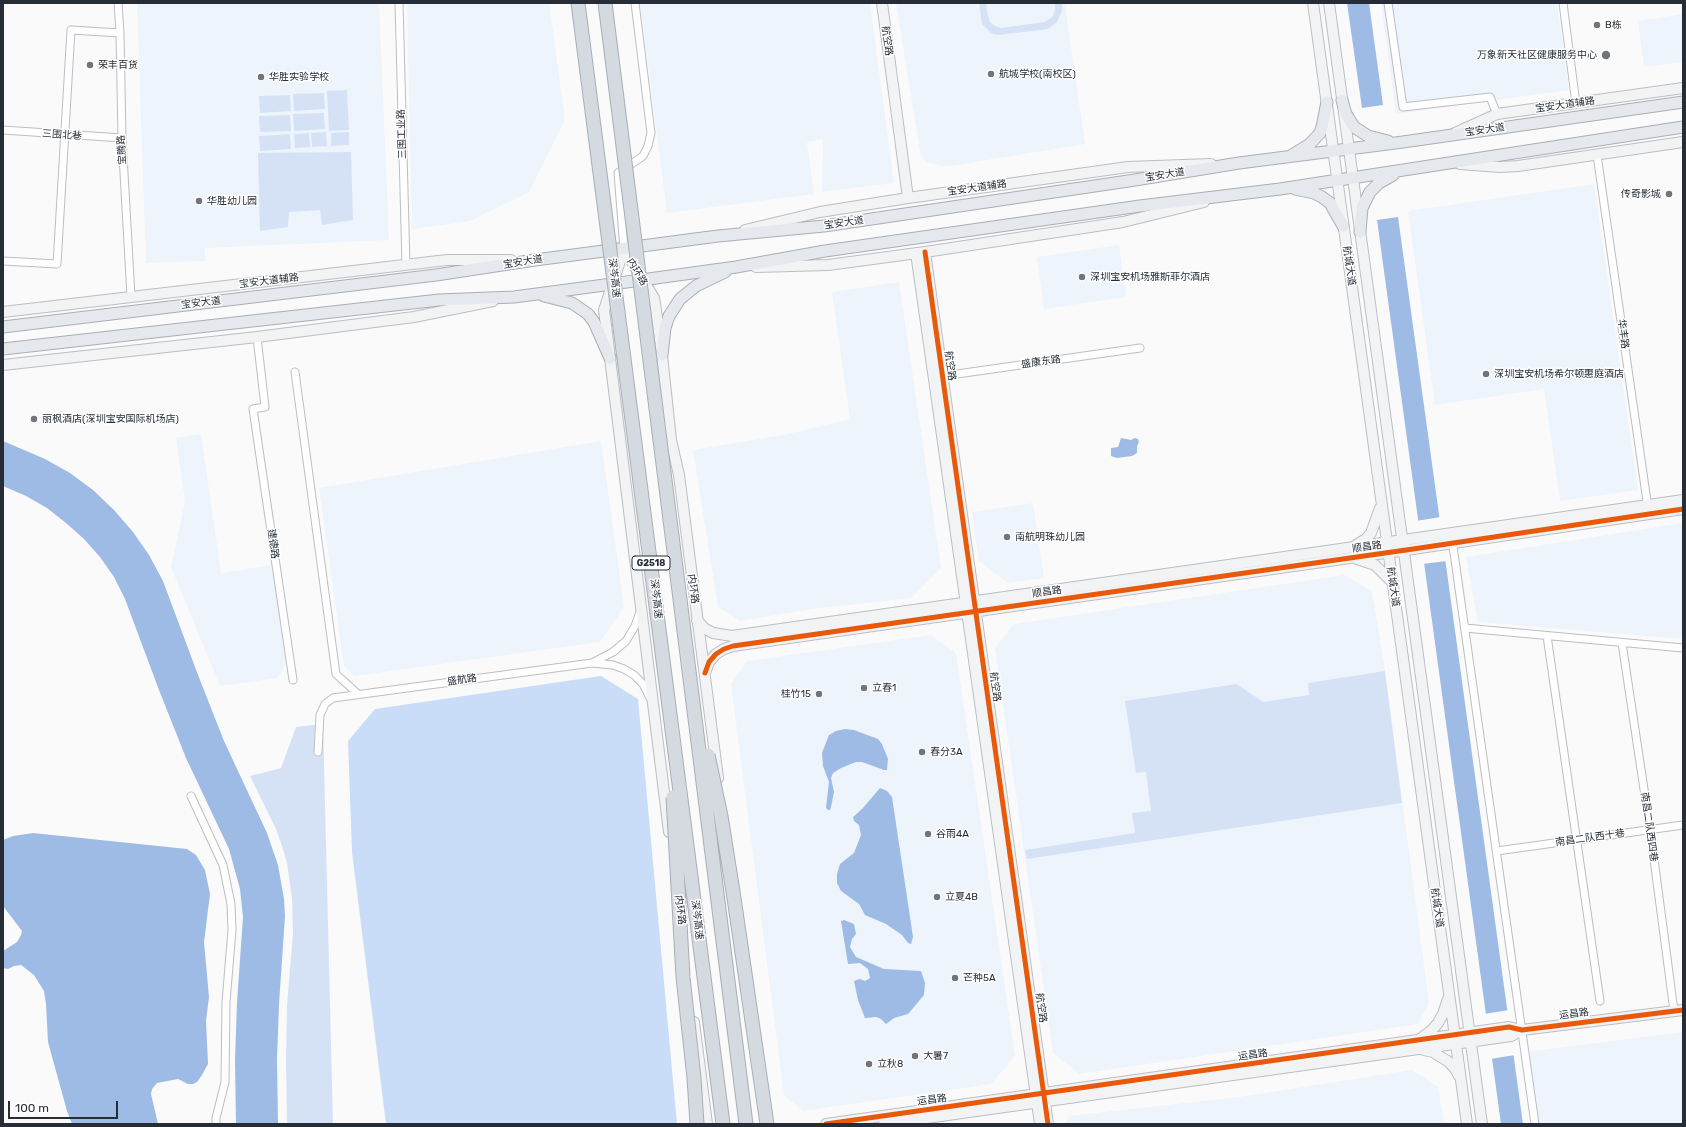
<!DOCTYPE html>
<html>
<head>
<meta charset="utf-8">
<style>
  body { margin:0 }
  #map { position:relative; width:1686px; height:1127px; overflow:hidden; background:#fafafa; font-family:Rubik,sans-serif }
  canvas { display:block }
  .frame { position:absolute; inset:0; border:4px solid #262d37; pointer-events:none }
  .scale { position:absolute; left:8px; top:1101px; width:110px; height:18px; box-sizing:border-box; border:2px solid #262d37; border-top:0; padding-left:5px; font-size:12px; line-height:14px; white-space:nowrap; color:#262d37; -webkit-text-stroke:3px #fff; paint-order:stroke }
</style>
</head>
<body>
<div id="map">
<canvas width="1686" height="1127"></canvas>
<div class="frame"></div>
<div class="scale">100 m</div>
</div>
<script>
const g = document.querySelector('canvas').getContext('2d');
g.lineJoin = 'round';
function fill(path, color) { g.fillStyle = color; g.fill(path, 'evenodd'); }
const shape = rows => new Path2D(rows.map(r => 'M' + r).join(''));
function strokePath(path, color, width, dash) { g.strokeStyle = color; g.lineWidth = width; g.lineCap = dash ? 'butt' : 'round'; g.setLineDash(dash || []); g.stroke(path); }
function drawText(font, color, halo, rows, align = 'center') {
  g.font = font + ' Rubik,"Noto Sans SC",sans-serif'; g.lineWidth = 3; g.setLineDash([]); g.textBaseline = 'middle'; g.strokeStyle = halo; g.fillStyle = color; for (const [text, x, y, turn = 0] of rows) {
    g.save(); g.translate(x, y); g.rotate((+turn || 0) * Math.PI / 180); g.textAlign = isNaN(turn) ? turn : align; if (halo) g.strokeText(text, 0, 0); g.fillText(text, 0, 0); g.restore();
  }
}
const built = shape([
  [137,3,379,3,389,240,205,248,205,261,146,263],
  [407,3,549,3,565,119,529,192,470,221,412,229],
  [640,3,870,3,894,183,822,192,823,139,807,142,814,194,667,213],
  [896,3,1077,3,1065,5,1085,144,950,166,941,166,926,162,921,156,919,145],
  [1381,3,1557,3,1569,90,1396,114],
  [1683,14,1683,62,1644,67,1638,21],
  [1594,184,1638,490,1560,501,1544,389,1435,405,1408,211],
  [1119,245,1126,297,1044,309,1037,257],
  [899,282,941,568,911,598,812,609,740,621,718,607,693,450,784,435,850,419,832,292],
  [201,434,221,573,272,565,286,664,278,678,220,686,171,567,185,502,176,438],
  [601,441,624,607,600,642,354,676,344,666,319,488],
  [1033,503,1044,578,1008,583,979,561,972,512],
  [1683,523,1683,639,1478,622,1466,557],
  [1344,575,1372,591,1385,671,1429,1003,1418,1024,1079,1074,1053,1053,995,648,1014,624],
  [931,635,956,653,1015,1056,991,1084,803,1111,784,1095,731,684,747,661],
  [1683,1032,1683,1124,1535,1124,1525,1052],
  [1412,1070,1438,1087,1444,1124,1066,1124,1069,1116,1239,1097]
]);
const green = shape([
  [979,3,986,3,988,16,990,22,995,26,1001,28,1045,22,1053,16,1055,10,1055,3,1062,3,1062,11,1057,22,1048,29,998,35,991,33,982,24],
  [347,90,349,130,329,131,327,91],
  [324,93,325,109,294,111,293,94],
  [290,95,291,111,260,113,259,96],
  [324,113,325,129,294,131,293,114],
  [290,115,291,131,260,132,259,116],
  [326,132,327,146,312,147,311,133],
  [349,132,349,145,331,146,331,133],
  [309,133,310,147,295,148,294,134],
  [290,134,291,149,260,151,259,136],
  [351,152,353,220,322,225,320,210,289,212,288,227,260,231,258,153],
  [1385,671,1402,803,1027,859,1025,850,1135,833,1132,813,1151,811,1146,772,1136,773,1125,701,1237,684,1263,702,1309,695,1308,683],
  [323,724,333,1124,287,1124,286,1060,287,1005,293,933,292,898,287,863,282,846,276,829,250,776,281,768,296,727]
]);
const forest = shape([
  [601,676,638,699,677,1124,386,1124,352,852,348,741,375,709]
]);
const water = shape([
  [1347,3,1369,3,1383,105,1362,108],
  [1398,217,1523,1124,1501,1124,1377,220],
  [1121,438,1131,440,1135,438,1138,439,1139,442,1137,446,1137,453,1132,456,1117,458,1111,456,1111,448,1118,447],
  [3,441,45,459,70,473,93,490,114,510,133,532,149,555,163,581,198,675,224,741,267,833,278,865,284,899,285,916,279,1004,277,1060,278,1124,236,1124,235,1060,237,1002,243,917,240,889,229,849,186,758,159,690,125,599,114,577,100,557,84,539,66,523,47,508,26,496,3,486],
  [845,729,854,730,878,739,882,744,888,759,887,770,884,770,862,762,856,762,841,768,833,773,831,778,834,792,831,807,830,810,828,810,826,808,829,782,823,766,822,753,829,735,836,731],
  [880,788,887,791,892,797,913,937,911,944,908,943,902,935,886,924,865,915,859,904,841,891,837,883,837,874,840,864,854,853,861,835,859,825,854,821,853,817,863,808],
  [33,833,187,849,196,855,205,870,210,894,204,942,209,997,206,1021,208,1064,202,1075,197,1082,193,1084,188,1084,178,1079,157,1083,152,1089,151,1094,158,1124,72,1124,67,1111,48,1042,46,1004,44,991,34,975,21,965,14,966,8,969,3,968,3,951,17,942,21,935,22,931,3,906,3,840,13,836],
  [844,920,854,924,856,934,852,939,850,947,856,957,884,969,921,971,925,983,924,995,908,1014,894,1018,886,1024,881,1019,876,1017,865,1018,858,1000,854,981,860,979,865,981,870,978,868,969,860,963,848,964,841,921]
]);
const pier = shape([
  [1441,517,1447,561,1422,564,1416,521],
  [1509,1010,1515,1055,1490,1059,1484,1014]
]);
const street = shape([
  [118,3,120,33,122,138,131,296],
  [399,3,406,265],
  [1388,3,1403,107,1490,97,1497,114],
  [1563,3,1576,104],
  [3,130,122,138],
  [1597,155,1648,508],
  [624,249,618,173,643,156,648,146,651,133,635,3],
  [3,261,57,264,71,30,120,33],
  [257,337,265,407,253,409,293,680],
  [295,372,336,674,358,694],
  [943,376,1140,348],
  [1452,539,1535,1124],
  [1465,628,1683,648],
  [1547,636,1600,1001],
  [1622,643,1650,829,1674,1011],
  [592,663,613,652,626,641,635,626,640,612],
  [318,752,320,715,325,704,333,698,592,663,613,665,624,669,634,675,643,684,650,698],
  [191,796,223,865,231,904,232,930,226,1002,225,1082,216,1118,216,1124],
  [1497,851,1683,825]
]);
const secondary = shape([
  [882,3,908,198],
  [1313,3,1467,1124],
  [1329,3,1482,1124],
  [1455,133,1497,114,1683,88],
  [1460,164,1500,167,1518,166,1683,142],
  [745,230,820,212,908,198,1128,167,1211,164],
  [624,249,654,298,655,303,662,355,671,440,679,475,718,778],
  [624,249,604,310,669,832],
  [925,252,1048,1124],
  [916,253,1040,1124],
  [756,267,828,265,925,252,1123,222,1204,202],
  [3,312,447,260,511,260],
  [3,365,257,337,414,317,493,301],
  [1356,545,1366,539,1371,533,1380,508],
  [1357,559,1375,565,1391,581],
  [697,620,704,628,713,633,732,636,1683,500],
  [705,673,709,662,716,654,724,649,733,646,1413,549,1683,509],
  [694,1022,707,1124],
  [1420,1039,1432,1030,1438,1023,1443,1014,1448,999],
  [1424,1050,1433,1052,1449,1062,1456,1070,1459,1076],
  [826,1124,1509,1027,1522,1030,1683,1010],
  [884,1124,1511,1036,1522,1030]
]);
const primary = shape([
  [1342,100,1346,114,1354,127,1368,136,1388,141],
  [1292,155,1310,144,1320,133,1322,127,1327,102],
  [1295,189,1314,193,1322,197,1330,203,1343,226],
  [1360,232,1362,208,1370,192,1379,183,1393,175],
  [544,296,572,303,588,314,594,322,610,358],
  [3,327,436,275,535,260,718,236,824,226,1135,180,1239,163,1403,142,1683,102],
  [3,349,439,300,514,297,612,284,736,267,825,251,1140,206,1280,189,1683,127],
  [662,355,665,328,669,316,680,299,696,286,725,272]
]);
const highwayBridge = shape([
  [578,3,723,1124],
  [605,3,746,1124],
  [708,755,721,816,734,898,767,1124],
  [673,797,683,977,694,1078,697,1124]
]);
const cycleway = shape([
  [925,252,1048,1124],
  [705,673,709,662,716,654,724,649,733,646,1413,549,1683,509],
  [826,1124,1509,1027,1522,1030,1683,1010]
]);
const markers = [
  [1597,25,4,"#70757b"],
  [1606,55,5,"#70757b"],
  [90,65,4,"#70757b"],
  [991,74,4,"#70757b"],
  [261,77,4,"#70757b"],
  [1669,194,4,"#70757b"],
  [199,201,4,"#70757b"],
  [1082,277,4,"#70757b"],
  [1486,374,4,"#70757b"],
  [34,419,4,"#70757b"],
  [1007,537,4,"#70757b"],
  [864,688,4,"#70757b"],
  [819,694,4,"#70757b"],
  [922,752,4,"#70757b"],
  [928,834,4,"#70757b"],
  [937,897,4,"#70757b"],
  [955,978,4,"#70757b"],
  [915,1056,4,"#70757b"],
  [869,1064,4,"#70757b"]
];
const shields = [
  [651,563,38]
];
const shieldNames = [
  ["G2518",651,563]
];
const poiNames = [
  ["B栋",1605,25],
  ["万象新天社区健康服务中心",1597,55,"right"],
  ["荣丰百货",98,65],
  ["航城学校(南校区)",999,74],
  ["华胜实验学校",269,77],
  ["传奇影城",1661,194,"right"],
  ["华胜幼儿园",207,201],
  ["深圳宝安机场雅斯菲尔酒店",1090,277],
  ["深圳宝安机场希尔顿惠庭酒店",1494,374],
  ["丽枫酒店(深圳宝安国际机场店)",42,419],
  ["南航明珠幼儿园",1015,537],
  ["立春1",872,688],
  ["桂竹15",811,694,"right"],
  ["春分3A",930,752],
  ["谷雨4A",936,834],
  ["立夏4B",945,897],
  ["芒种5A",963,978],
  ["大暑7",923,1056],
  ["立秋8",877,1064]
];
const streetNames = [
  ["航空路",887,41,82],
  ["宝安大道辅路",1565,105,-8],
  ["宝安大道",1485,130,-8],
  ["三围工业路",402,134,-92],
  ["三围北巷",62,135,4],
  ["宝腾路",122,150,-93],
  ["宝安大道",1165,175,-9],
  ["宝安大道辅路",977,188,-8],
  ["宝安大道",844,223,-8],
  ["宝安大道",523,262,-9],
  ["航城大道",1349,266,82],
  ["内环路",637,272,59],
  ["深岑高速",614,278,83],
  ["宝安大道辅路",269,281,-7],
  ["宝安大道",201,303,-7],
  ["华丰路",1623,334,82],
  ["盛康东路",1041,362,-8],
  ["航空路",950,366,82],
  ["建德路",273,544,82],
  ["顺昌路",1367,547,-8],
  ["航城大道",1393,587,82],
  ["内环路",693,589,82],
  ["顺昌路",1047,592,-8],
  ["深岑高速",656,599,83],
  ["盛航路",462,680,-8],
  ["航空路",995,687,82],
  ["南昌二队西四巷",1649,827,82],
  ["南昌二队西十巷",1590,838,-8],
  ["航城大道",1437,908,82],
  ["内环路",680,910,83],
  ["深岑高速",697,920,83],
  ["航空路",1041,1008,82],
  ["运昌路",1574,1014,-7],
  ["运昌路",1253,1055,-8],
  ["运昌路",932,1100,-7]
];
fill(built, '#eef4fc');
fill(green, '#d5e2f6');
fill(forest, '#c9dcf8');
fill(water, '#9dbbe5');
fill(pier, '#fafafa');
strokePath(street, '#bbbec3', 9);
strokePath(secondary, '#bbbec3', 12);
strokePath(primary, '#a9afb6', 13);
strokePath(street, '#fefefe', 7);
strokePath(secondary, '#f2f3f5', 10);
strokePath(primary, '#e5e8ec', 11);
strokePath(highwayBridge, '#a9afb6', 15, []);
strokePath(highwayBridge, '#d5dae0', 13);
strokePath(cycleway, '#e8590c', 5);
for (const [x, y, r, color] of markers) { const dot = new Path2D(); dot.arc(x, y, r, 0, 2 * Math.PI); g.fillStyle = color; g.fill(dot); strokePath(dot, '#fff', 1.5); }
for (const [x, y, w] of shields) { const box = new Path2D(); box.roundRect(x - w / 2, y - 7, w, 14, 3); g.fillStyle = '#fff'; g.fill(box); strokePath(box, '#262d37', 1); }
drawText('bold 9px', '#262d37', null, shieldNames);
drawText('10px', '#262d37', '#fff', poiNames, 'left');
drawText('10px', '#262d37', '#fff', streetNames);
</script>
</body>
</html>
